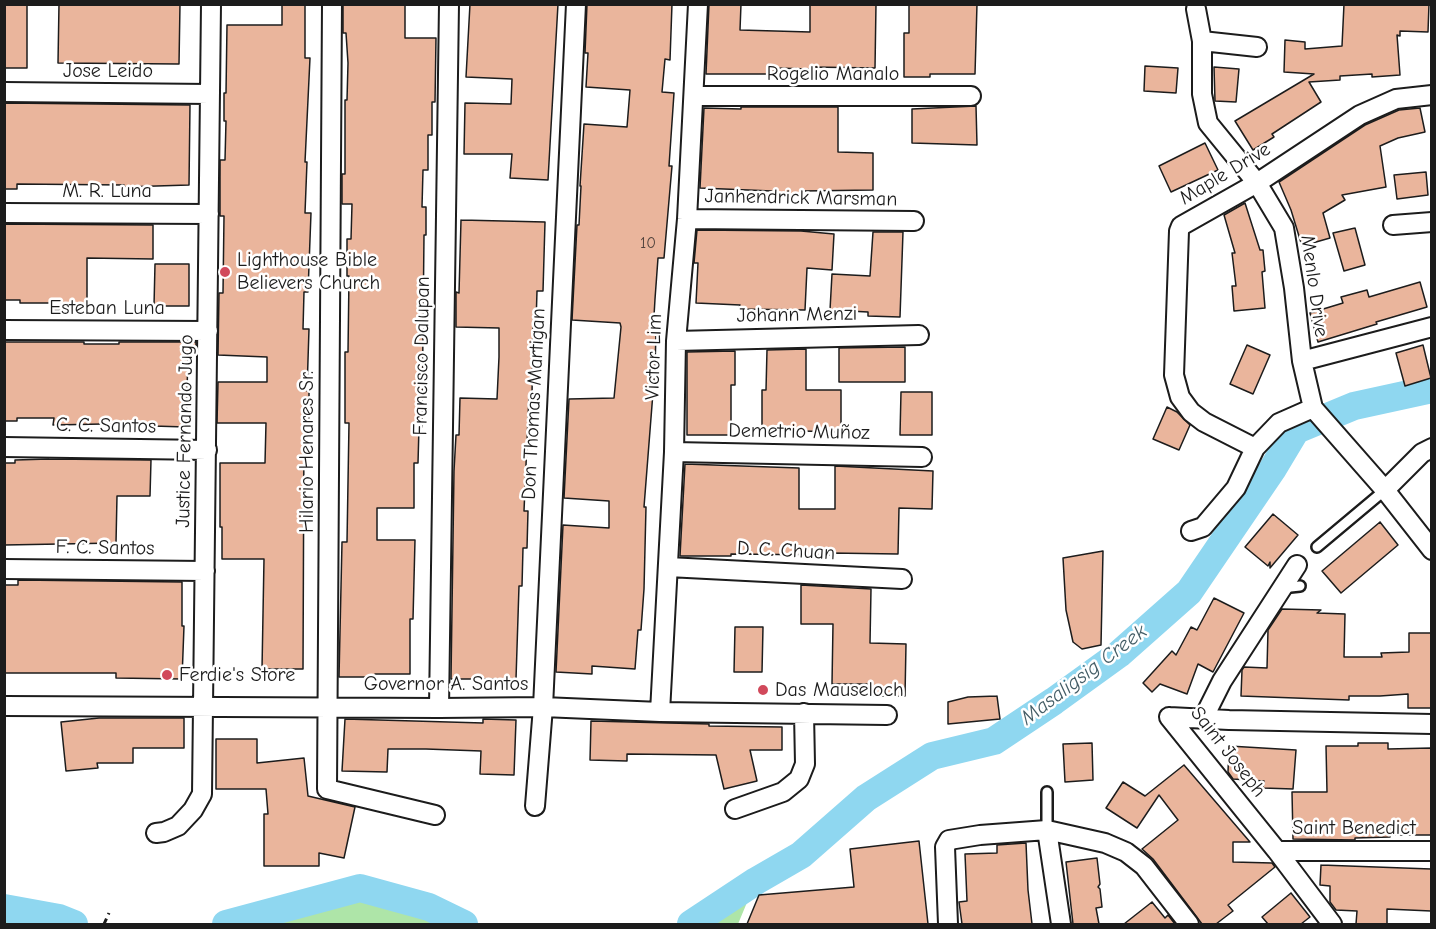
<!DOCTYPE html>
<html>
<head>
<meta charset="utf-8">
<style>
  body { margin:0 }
  #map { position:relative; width:1436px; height:929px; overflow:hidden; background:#fff; font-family:"Comic Neue",sans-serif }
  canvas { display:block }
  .frame { position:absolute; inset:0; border:6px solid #1c1c1c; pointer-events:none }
</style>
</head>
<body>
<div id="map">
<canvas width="1436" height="929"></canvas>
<div class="frame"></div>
</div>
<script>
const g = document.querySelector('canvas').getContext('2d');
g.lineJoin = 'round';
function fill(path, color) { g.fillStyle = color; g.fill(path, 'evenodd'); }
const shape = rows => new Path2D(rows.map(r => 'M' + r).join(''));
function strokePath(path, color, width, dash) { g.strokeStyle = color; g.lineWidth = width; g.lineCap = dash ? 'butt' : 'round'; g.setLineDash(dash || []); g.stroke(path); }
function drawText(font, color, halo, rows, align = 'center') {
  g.font = font + ' "Comic Neue",sans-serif'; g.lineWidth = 5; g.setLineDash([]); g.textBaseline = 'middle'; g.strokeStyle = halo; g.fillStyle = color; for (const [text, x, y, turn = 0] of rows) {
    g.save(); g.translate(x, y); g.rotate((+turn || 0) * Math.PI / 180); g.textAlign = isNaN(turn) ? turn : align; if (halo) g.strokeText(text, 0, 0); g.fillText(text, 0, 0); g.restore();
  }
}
const green = shape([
  [756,881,738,924,691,924],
  [360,888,429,907,464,924,226,924],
  [4,908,59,918,74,924,5,924]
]);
const river = shape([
  [4,908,59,918,74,924],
  [226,924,360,888,429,907,464,924],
  [691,924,756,881,801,855,866,798,932,756,994,741,1054,701,1119,654,1189,592,1272,470,1296,430,1354,406,1432,389]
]);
const building = shape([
  [4,4,27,4,27,68,4,68,4,4],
  [59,4,180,4,179,64,58,63,59,4],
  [282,4,305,4,305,58,310,58,305,162,307,162,305,213,311,213,308,292,304,292,303,329,309,329,307,391,309,391,309,424,304,424,303,669,262,669,264,559,222,559,222,527,220,527,220,463,265,463,266,423,217,423,218,382,267,382,267,357,218,355,219,293,223,293,224,216,220,216,220,160,225,160,226,121,224,121,224,93,226,93,227,25,282,25,282,4],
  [343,4,405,4,405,38,436,38,435,102,432,102,432,135,428,135,428,170,423,170,422,207,426,207,426,235,424,235,422,427,419,427,418,463,414,463,414,508,377,508,377,540,415,540,413,619,410,619,410,674,375,674,375,677,339,677,342,542,347,542,349,423,345,423,345,352,348,352,349,276,347,276,347,239,351,239,352,204,342,204,342,174,345,174,345,100,347,100,348,63,346,33,343,33,343,4],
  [470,4,558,4,548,180,510,178,512,154,464,154,465,103,511,104,512,79,466,77,470,4],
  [587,4,672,4,670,60,665,59,662,92,674,93,669,166,672,166,664,258,658,258,655,299,653,333,656,333,655,367,644,507,646,507,644,589,641,630,638,630,635,669,592,666,592,674,556,672,563,525,609,528,609,501,564,498,569,399,614,398,621,327,620,323,572,320,577,225,579,225,581,186,580,186,584,124,627,127,630,90,586,87,588,53,585,53,587,4],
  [709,4,741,4,740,30,810,32,810,4,876,4,875,68,810,67,810,69,774,68,773,74,706,74,709,4],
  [909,4,977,4,975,74,930,74,930,77,904,77,904,33,909,33,909,4],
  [1344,4,1429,4,1428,32,1400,31,1400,36,1397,35,1400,75,1372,77,1372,74,1340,76,1340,80,1309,82,1321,102,1272,134,1274,137,1253,150,1235,121,1314,74,1284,72,1285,40,1305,42,1305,49,1342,46,1344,4],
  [1145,66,1178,68,1176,93,1144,91,1145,66],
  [1214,67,1239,69,1236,102,1215,101,1214,67],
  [4,103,190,105,189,185,124,187,124,185,17,184,17,189,4,189,4,103],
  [976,106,977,145,912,143,912,109,976,106],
  [741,107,838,107,838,152,873,153,873,190,802,191,802,196,772,195,772,191,700,188,704,108,741,109,741,107],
  [1420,108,1425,132,1398,138,1380,146,1386,187,1342,195,1345,200,1323,213,1330,238,1302,246,1291,210,1279,182,1365,125,1399,110,1420,108],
  [1205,143,1218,170,1171,192,1159,166,1205,143],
  [1426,172,1428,195,1397,199,1394,175,1426,172],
  [1245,203,1260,250,1263,250,1265,271,1262,272,1265,308,1234,311,1232,286,1236,286,1232,253,1235,253,1224,215,1245,203],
  [461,220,545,222,543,291,537,291,536,324,533,323,532,396,529,396,524,511,528,511,527,548,523,548,522,586,519,586,516,679,451,679,454,471,456,435,459,435,460,398,497,399,499,357,499,328,456,327,456,292,459,293,461,220],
  [4,224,153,225,153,259,87,258,87,310,54,310,54,303,20,303,20,300,4,300,4,224],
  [1355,228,1365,265,1344,271,1333,233,1355,228],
  [697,230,801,231,834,234,832,270,807,268,805,310,739,309,740,305,696,303,698,263,694,263,697,230],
  [873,232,903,232,900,317,868,316,868,312,830,310,832,274,870,276,873,232],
  [155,264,189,264,189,306,154,306,155,264],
  [1420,282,1427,307,1376,322,1377,324,1318,342,1310,313,1343,303,1341,297,1367,290,1369,297,1420,282],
  [4,342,84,342,84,344,119,344,119,342,196,342,196,355,188,355,186,427,153,426,153,423,53,425,54,418,17,418,17,421,4,421,4,342],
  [1247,345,1270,355,1253,394,1230,384,1247,345],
  [1423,345,1431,378,1405,386,1396,353,1423,345],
  [905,347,905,382,839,382,839,348,905,347],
  [806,349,806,390,841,390,841,432,762,430,762,390,766,390,767,350,806,349],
  [735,351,735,385,731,385,731,435,687,435,687,352,735,351],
  [901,392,932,392,932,435,900,435,901,392],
  [1167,407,1177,412,1190,425,1179,450,1153,439,1167,407],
  [49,459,151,460,150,496,117,496,116,543,4,545,4,463,15,463,15,460,49,459],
  [685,464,799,468,799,509,835,509,835,466,933,471,932,509,899,508,898,554,830,553,830,555,731,554,731,556,680,556,685,464],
  [1273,514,1298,535,1270,568,1270,562,1268,566,1245,547,1273,514],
  [1380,522,1398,545,1341,593,1322,571,1380,522],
  [1103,551,1101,645,1082,649,1073,642,1066,610,1063,558,1103,551],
  [18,580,182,582,182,626,184,626,182,679,116,678,116,673,4,673,4,585,18,585,18,580],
  [801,585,871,589,870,643,906,644,905,696,868,696,868,684,832,684,833,624,801,624,801,585],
  [1214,598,1244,613,1213,672,1198,664,1187,694,1160,684,1152,692,1143,683,1172,651,1176,655,1191,627,1197,630,1214,598],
  [1282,609,1321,610,1317,613,1345,614,1344,657,1382,657,1381,653,1409,652,1409,633,1431,633,1431,708,1408,708,1408,694,1380,696,1349,696,1349,700,1241,696,1242,670,1244,667,1267,668,1268,630,1282,609],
  [735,627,763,627,762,672,734,672,735,627],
  [997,696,1000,719,948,724,948,702,968,697,997,696],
  [99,718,184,718,184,748,133,748,133,763,97,763,98,768,66,771,61,722,99,718],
  [345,719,483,723,483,719,516,720,514,775,480,774,481,751,426,749,388,749,387,772,342,771,345,719],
  [591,721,709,724,709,726,782,727,782,750,750,750,757,781,724,789,716,755,627,754,627,761,590,760,591,721],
  [216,739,257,739,257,763,304,758,308,796,355,807,344,858,319,853,319,866,264,866,264,814,268,814,266,789,216,789,216,739],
  [1092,743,1093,780,1065,782,1063,744,1092,743],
  [1358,743,1388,743,1388,749,1431,748,1431,835,1390,835,1390,837,1355,838,1355,840,1293,839,1292,792,1327,792,1326,746,1358,746,1358,743],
  [1229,746,1296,750,1293,789,1263,788,1264,781,1233,779,1228,772,1229,746],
  [1184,765,1250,842,1233,842,1233,862,1272,863,1275,867,1228,905,1233,911,1216,924,1202,924,1153,859,1142,849,1178,820,1159,795,1137,828,1106,808,1123,782,1145,796,1184,765],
  [919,841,928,924,747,924,759,895,854,887,850,849,919,841],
  [1026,843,1028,890,1032,924,962,924,959,902,967,901,965,854,997,853,997,845,1026,843],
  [1097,858,1100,884,1098,887,1100,889,1102,907,1096,908,1099,924,1073,924,1066,862,1097,858],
  [1321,865,1431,869,1431,911,1387,909,1387,924,1356,924,1357,911,1336,910,1330,902,1330,886,1320,885,1321,865],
  [1291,893,1310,917,1301,924,1268,924,1262,917,1291,893],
  [1152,902,1165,918,1168,915,1175,924,1124,924,1152,902]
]);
const path = shape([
  [104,924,109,913]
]);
const lane = shape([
  [1317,547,1385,490],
  [1281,588,1300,586],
  [1047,792,1047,830]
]);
const street = shape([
  [332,4,327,789,435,815],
  [1196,9,1202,41,1202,94,1208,123,1257,183,1284,228,1294,288,1302,361,1313,408,1385,490,1432,550],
  [1202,41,1257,47],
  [4,92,210,94],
  [694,96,971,96],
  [4,213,209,214],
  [687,219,914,221],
  [1393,225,1432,222],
  [4,330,208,331],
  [676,341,919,335],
  [1302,361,1432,327],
  [4,447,207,450],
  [1255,448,1204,422,1191,412,1180,397,1174,375,1179,231,1181,226,1257,183,1360,115,1396,99,1432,95],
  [674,452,922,457],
  [1385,490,1422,453,1432,448],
  [1191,531,1203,527,1236,488,1255,448,1279,423,1313,408],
  [668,567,902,579],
  [4,569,205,571],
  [4,706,439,708,543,707,660,712,887,715],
  [439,708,449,4],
  [660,712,674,452,676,341,687,219,698,4],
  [1169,717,1277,851,1332,924],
  [1169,717,1229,720,1432,724],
  [1203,719,1222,681,1297,565],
  [535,806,543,707,576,4],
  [735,809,783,792,799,779,805,764,804,713],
  [1047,830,1061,924],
  [156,833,164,832,178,826,193,810,202,794,211,4],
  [1277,851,1432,851],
  [948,924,945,847,949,840,980,835,1047,830,1105,843,1126,852,1144,866,1189,924]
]);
const markers = [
  [225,272,6,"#d1495b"],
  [167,675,6,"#d1495b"],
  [763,690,6,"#d1495b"]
];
const numberNames = [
  ["10",648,243]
];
const streetNames = [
  ["Jose Leido",108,71],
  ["Rogelio Manalo",833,74],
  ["Maple Drive",1225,174,-31],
  ["M. R. Luna",107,191],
  ["Janhendrick Marsman",801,198,1],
  ["Menlo Drive",1314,286,82],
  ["Esteban Luna",107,308],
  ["Johann Menzi",797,315,-1],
  ["Francisco Dalupan",422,356,-89],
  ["Victor Lim",654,357,-88],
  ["Don Thomas Martigan",534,404,-87],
  ["C. C. Santos",106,426,1],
  ["Justice Fernando Jugo",185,431,-89],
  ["Demetrio Muñoz",799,432,1],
  ["Hilario Henares Sr.",307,452,-90],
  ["F. C. Santos",105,548,1],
  ["D. C. Chuan",786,551,3],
  ["Governor A. Santos",446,684],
  ["Saint Joseph",1228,752,52],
  ["Saint Benedict",1354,828]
];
const poiNames = [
  ["Lighthouse Bible",237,260],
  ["Believers Church",237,283],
  ["Ferdie's Store",179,675],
  ["Das Mauseloch",775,690]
];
const waterNames = [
  ["Masaligsig Creek",1084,675,-37]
];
fill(green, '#aee5a8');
strokePath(river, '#8fd7f0', 28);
fill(building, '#eab59c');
strokePath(building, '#1c1c1c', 1.5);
strokePath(lane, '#1c1c1c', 14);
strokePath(street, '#1c1c1c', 22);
strokePath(path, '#1c1c1c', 3, [6, 4.5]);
strokePath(lane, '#fff', 9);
strokePath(street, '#fff', 18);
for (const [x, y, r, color] of markers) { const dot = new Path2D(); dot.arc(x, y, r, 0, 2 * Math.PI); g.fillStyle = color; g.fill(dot); strokePath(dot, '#fff', 2); }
drawText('16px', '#50423c', null, numberNames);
drawText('20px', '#1c1c1c', '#fff', streetNames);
drawText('20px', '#1c1c1c', '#fff', poiNames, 'left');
drawText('italic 21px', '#445d66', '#fff', waterNames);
</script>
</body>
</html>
